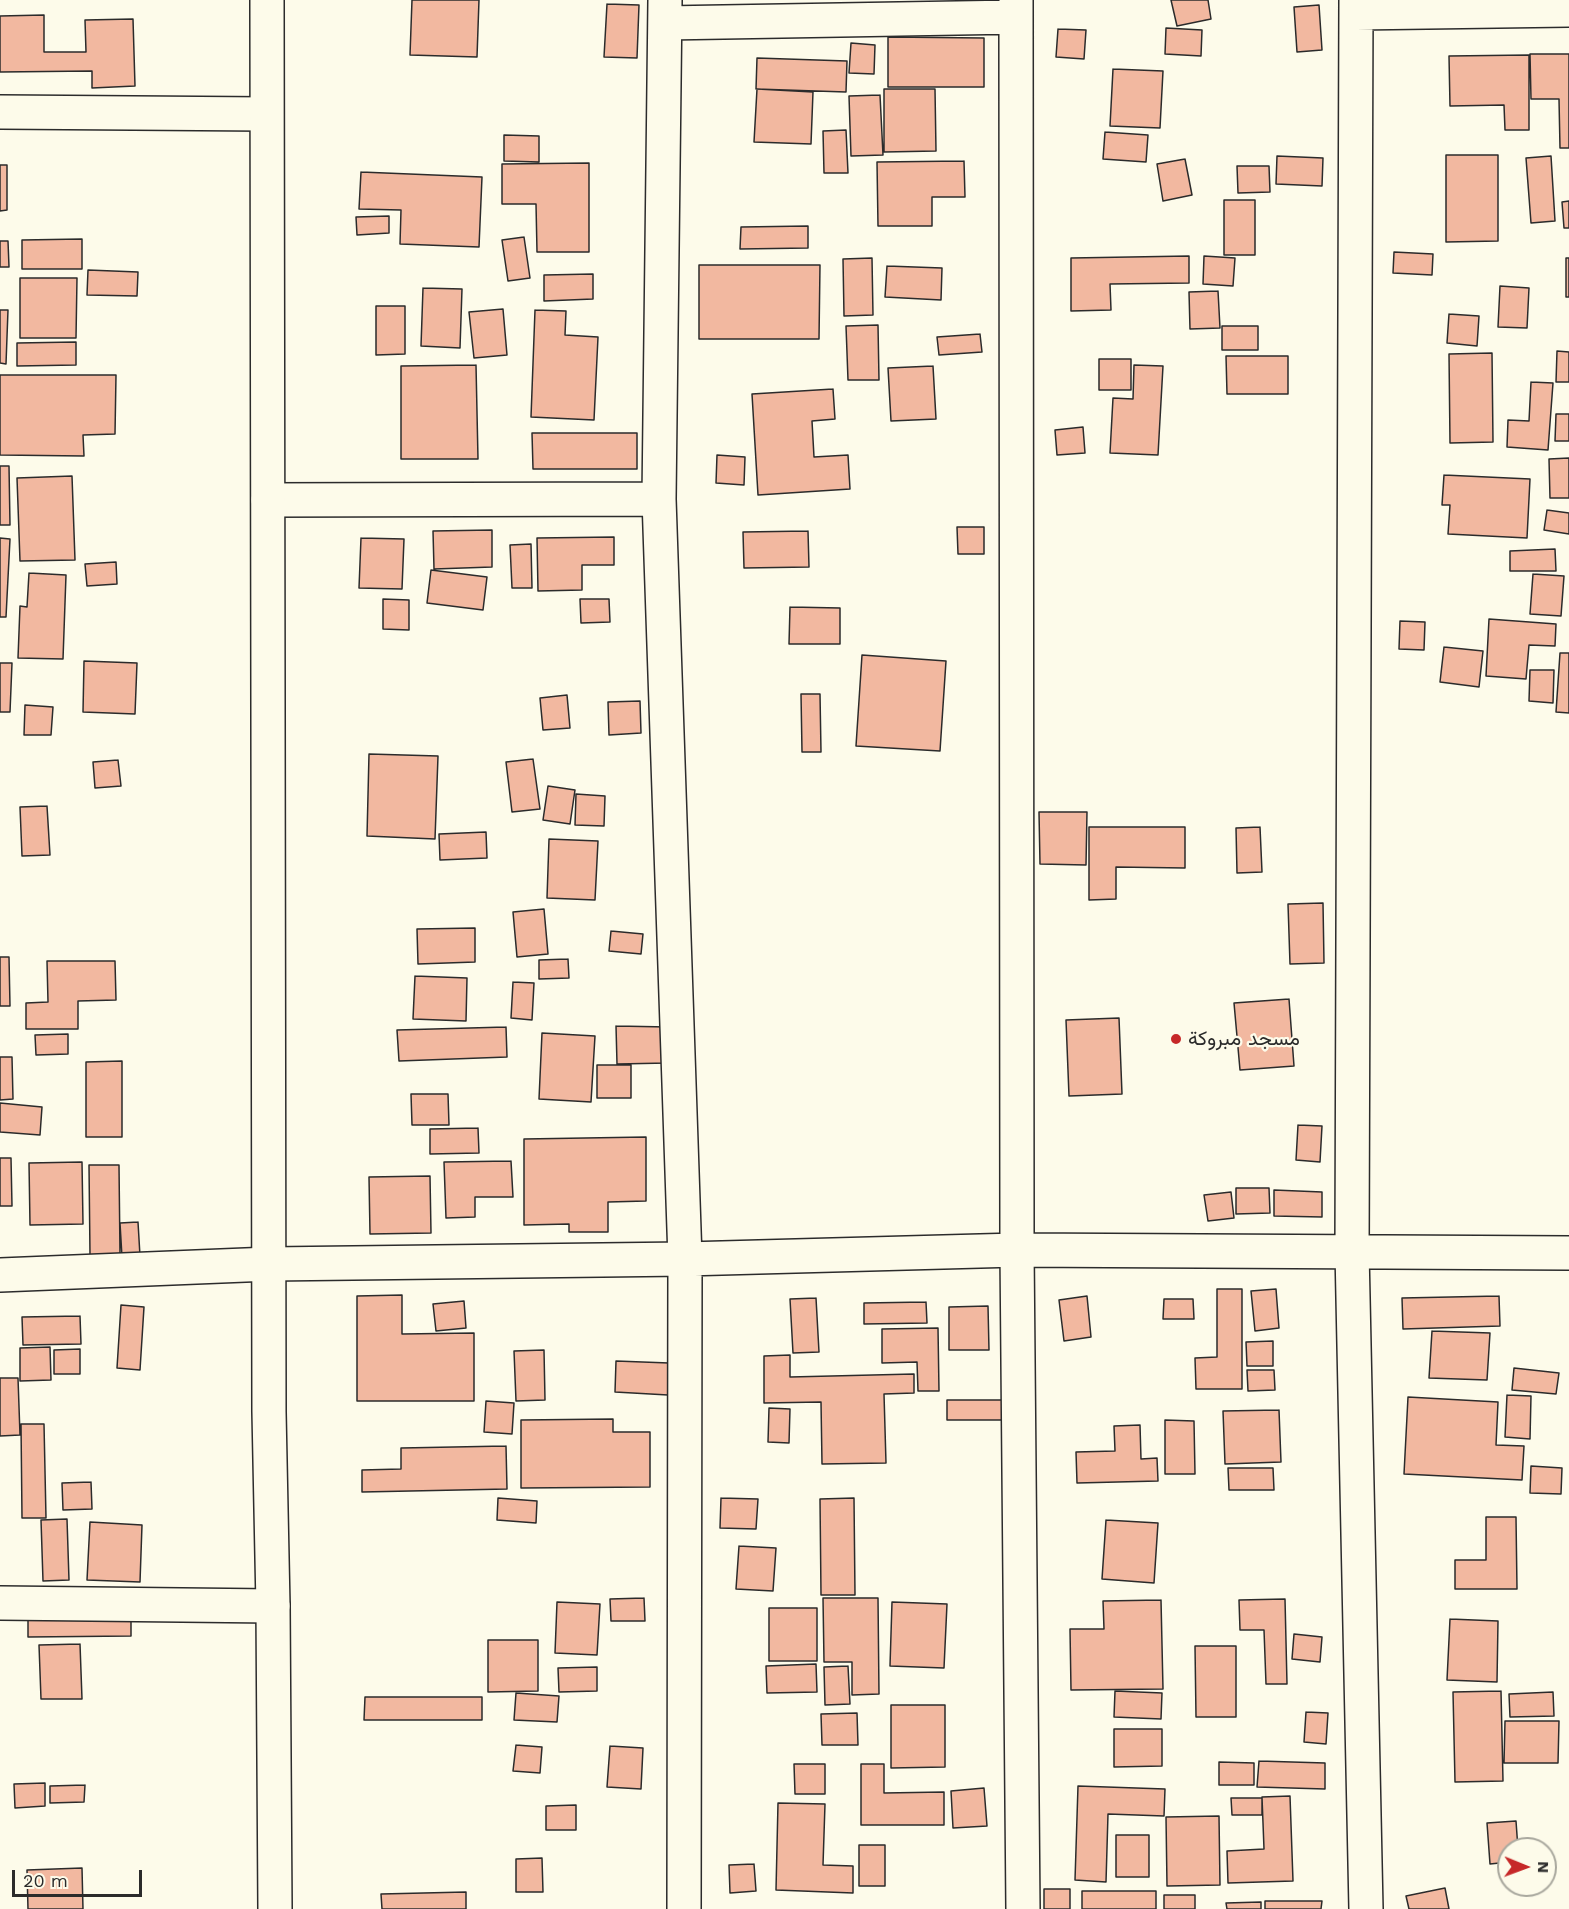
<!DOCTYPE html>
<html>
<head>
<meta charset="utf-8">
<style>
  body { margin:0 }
  #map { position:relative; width:1569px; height:1909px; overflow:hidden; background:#fdfbea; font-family:"Work Sans",sans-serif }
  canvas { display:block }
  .north { position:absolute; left:1497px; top:1837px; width:60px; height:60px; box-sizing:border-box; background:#fdfbea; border:2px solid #a9a89e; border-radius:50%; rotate:91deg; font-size:16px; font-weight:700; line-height:24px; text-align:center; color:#2b2b2b }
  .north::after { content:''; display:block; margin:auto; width:21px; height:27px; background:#c62828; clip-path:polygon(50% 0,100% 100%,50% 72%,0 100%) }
  .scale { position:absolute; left:12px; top:1870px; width:130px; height:27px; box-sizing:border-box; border:3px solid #2b2b2b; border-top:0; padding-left:8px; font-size:18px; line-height:21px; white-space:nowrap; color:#2b2b2b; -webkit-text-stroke:4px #fdfbea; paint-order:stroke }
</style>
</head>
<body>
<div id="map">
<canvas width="1569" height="1909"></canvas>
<div class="north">N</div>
<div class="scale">20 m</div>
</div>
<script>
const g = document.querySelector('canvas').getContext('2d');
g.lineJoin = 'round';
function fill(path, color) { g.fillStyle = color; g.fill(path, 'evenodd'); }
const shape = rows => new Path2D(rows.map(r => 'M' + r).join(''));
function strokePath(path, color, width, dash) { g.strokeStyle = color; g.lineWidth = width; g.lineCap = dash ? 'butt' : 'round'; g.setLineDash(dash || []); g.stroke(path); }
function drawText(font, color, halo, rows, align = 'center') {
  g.font = font + ' "Work Sans",Vazirmatn,sans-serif'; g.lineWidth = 4.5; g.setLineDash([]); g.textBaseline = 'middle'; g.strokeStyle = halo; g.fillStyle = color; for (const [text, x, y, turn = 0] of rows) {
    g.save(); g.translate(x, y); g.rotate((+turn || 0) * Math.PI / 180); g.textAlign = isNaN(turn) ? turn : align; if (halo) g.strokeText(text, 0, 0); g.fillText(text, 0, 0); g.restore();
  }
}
const building = shape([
  [412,0,479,0,477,57,410,55,412,0],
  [1171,0,1208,0,1211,19,1177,26,1171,0],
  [607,4,639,5,637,58,604,57,607,4],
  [1319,5,1322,50,1297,52,1294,7,1319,5],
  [44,15,44,52,86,52,85,20,133,19,135,86,92,88,92,71,0,72,0,16,44,15],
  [1166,28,1202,30,1201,56,1165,54,1166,28],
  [1058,29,1086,30,1084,59,1056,57,1058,29],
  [888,37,984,38,984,87,888,87,888,37],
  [851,43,875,45,874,74,849,73,851,43],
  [1530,54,1569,54,1569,148,1560,148,1559,99,1531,99,1530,54],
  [1529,55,1529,130,1505,130,1504,105,1450,106,1449,56,1529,55],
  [757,58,847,61,846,92,756,89,757,58],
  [1113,69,1163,71,1160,128,1110,126,1113,69],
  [757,89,813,92,811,144,754,142,757,89],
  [884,89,935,89,936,151,884,152,884,89],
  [880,95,883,155,851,156,849,96,880,95],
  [846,130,848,173,824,173,823,131,846,130],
  [1105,132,1148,135,1146,162,1103,159,1105,132],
  [504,135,539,136,539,162,504,161,504,135],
  [1446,155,1498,155,1498,241,1446,242,1446,155],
  [1277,156,1323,158,1322,186,1276,184,1277,156],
  [1551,156,1555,221,1531,223,1526,158,1551,156],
  [1185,159,1192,195,1163,201,1157,164,1185,159],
  [964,161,965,197,932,197,932,226,878,226,877,162,964,161],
  [589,163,589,252,537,252,536,204,502,204,502,164,589,163],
  [0,165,7,165,7,210,0,211,0,165],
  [1237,166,1269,166,1270,192,1238,193,1237,166],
  [361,172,482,177,479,247,400,244,401,210,359,209,361,172],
  [1224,200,1255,200,1255,255,1224,255,1224,200],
  [1569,201,1569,228,1564,228,1562,202,1569,201],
  [389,216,389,233,357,235,356,217,389,216],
  [808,226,808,248,740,249,741,227,808,226],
  [524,237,530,278,508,281,502,240,524,237],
  [82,239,82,269,22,269,22,240,82,239],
  [0,241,8,241,9,267,0,267,0,241],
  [1394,252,1433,254,1432,275,1393,273,1394,252],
  [1189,256,1189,283,1110,284,1111,310,1071,311,1071,258,1189,256],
  [1204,256,1235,258,1233,286,1203,284,1204,256],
  [872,258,873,315,844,316,843,259,872,258],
  [1566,258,1569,258,1569,297,1566,297,1566,258],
  [699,265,820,265,819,339,699,339,699,265],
  [887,266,942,268,941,300,885,297,887,266],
  [88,270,138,272,137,296,87,295,88,270],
  [593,274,593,299,544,301,544,275,593,274],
  [20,278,77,278,76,338,20,338,20,278],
  [1500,286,1529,288,1527,328,1498,327,1500,286],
  [423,288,462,289,460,348,421,346,423,288],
  [1218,291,1220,328,1190,329,1189,292,1218,291],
  [376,306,405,306,405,354,376,355,376,306],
  [503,309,507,355,474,358,469,312,503,309],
  [0,310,8,310,6,364,0,363,0,310],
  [535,310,566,311,565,335,598,337,594,420,531,417,535,310],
  [1449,314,1479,316,1477,346,1447,343,1449,314],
  [878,325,879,380,848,380,846,326,878,325],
  [1222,326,1258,326,1258,350,1222,350,1222,326],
  [980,334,982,352,939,355,937,337,980,334],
  [76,342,76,365,17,366,17,343,76,342],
  [1557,351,1569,352,1569,382,1556,382,1557,351],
  [1492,353,1493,442,1450,443,1449,354,1492,353],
  [1226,356,1288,356,1288,394,1227,394,1226,356],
  [1099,359,1131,359,1131,390,1099,390,1099,359],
  [476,365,478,459,401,459,401,366,476,365],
  [1134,365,1163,366,1158,455,1110,453,1113,398,1133,399,1134,365],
  [933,366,936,419,891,421,888,368,933,366],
  [0,375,116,375,115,434,83,435,84,456,0,455,0,375],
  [1531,382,1553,383,1548,450,1507,447,1508,420,1529,421,1531,382],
  [833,389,835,419,812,421,814,457,848,455,850,489,758,495,752,394,833,389],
  [1556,414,1569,414,1569,441,1555,441,1556,414],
  [1083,427,1085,453,1057,455,1055,430,1083,427],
  [532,433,637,433,637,469,533,469,532,433],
  [717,455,745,457,744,485,716,483,717,455],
  [1569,458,1569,498,1550,498,1549,459,1569,458],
  [0,466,9,466,10,525,0,525,0,466],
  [1444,475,1530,479,1527,538,1448,534,1450,505,1442,505,1444,475],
  [72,476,75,560,20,561,17,478,72,476],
  [1547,510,1569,513,1569,534,1544,530,1547,510],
  [957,527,984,527,984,554,958,554,957,527],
  [492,530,492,567,434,569,433,531,492,530],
  [808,531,809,567,744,568,743,532,808,531],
  [614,537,614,565,582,565,582,590,538,591,537,538,614,537],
  [0,538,10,539,6,617,0,617,0,538],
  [361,538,404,539,402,589,359,588,361,538],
  [531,544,532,588,512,588,510,545,531,544],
  [1555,549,1556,571,1510,571,1510,551,1555,549],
  [116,562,117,584,87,586,85,564,116,562],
  [431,570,487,577,483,610,427,603,431,570],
  [29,573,66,575,63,659,18,658,20,606,27,607,29,573],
  [1533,574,1564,576,1561,616,1530,614,1533,574],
  [383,599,409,600,409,630,383,629,383,599],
  [580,599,609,599,610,622,581,623,580,599],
  [790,607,840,608,840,644,789,644,790,607],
  [1489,619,1556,624,1555,646,1529,645,1526,679,1486,676,1489,619],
  [1400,621,1425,622,1424,650,1399,649,1400,621],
  [1444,647,1483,651,1479,687,1440,682,1444,647],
  [1560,653,1569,653,1569,713,1556,712,1560,653],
  [862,655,946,661,940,751,856,746,862,655],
  [84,661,137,663,135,714,83,712,84,661],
  [0,663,12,663,10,712,0,712,0,663],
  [1530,670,1554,670,1553,703,1529,701,1530,670],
  [801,694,820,694,821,752,802,752,801,694],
  [567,695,570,728,543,730,540,698,567,695],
  [640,701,641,733,609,735,608,702,640,701],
  [25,705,53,707,51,735,24,735,25,705],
  [369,754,438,756,435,839,367,836,369,754],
  [533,759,540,809,512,812,506,762,533,759],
  [118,760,121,786,95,788,93,762,118,760],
  [548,786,575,790,570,824,543,820,548,786],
  [576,794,605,796,604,826,575,825,576,794],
  [47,806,50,855,22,856,20,807,47,806],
  [1039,812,1087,812,1086,865,1040,864,1039,812],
  [1089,827,1185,827,1185,868,1116,867,1116,899,1089,900,1089,827],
  [1260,827,1262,872,1237,873,1236,828,1260,827],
  [486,832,487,858,440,860,439,834,486,832],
  [549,839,598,841,595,900,547,898,549,839],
  [1323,903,1324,963,1290,964,1288,904,1323,903],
  [544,909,548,954,517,957,513,912,544,909],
  [475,928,475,962,418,964,417,929,475,928],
  [611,931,643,934,641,954,609,951,611,931],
  [0,957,9,957,10,1006,0,1006,0,957],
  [568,959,569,978,539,979,539,960,568,959],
  [47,961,115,961,116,1000,78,1001,78,1029,26,1029,26,1003,48,1002,47,961],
  [415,976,467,978,466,1021,413,1019,415,976],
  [513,982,534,983,532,1020,511,1018,513,982],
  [1289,999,1294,1066,1240,1070,1234,1003,1289,999],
  [1119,1018,1122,1094,1069,1096,1066,1020,1119,1018],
  [616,1026,668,1027,668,1063,617,1064,616,1026],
  [506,1027,507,1057,399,1061,397,1030,506,1027],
  [542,1033,595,1036,591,1102,539,1099,542,1033],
  [68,1034,68,1054,36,1055,35,1035,68,1034],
  [0,1057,12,1057,13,1099,0,1100,0,1057],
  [122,1061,122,1137,86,1137,86,1062,122,1061],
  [597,1065,631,1065,631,1098,597,1098,597,1065],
  [411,1094,448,1094,449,1125,412,1125,411,1094],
  [0,1103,42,1107,40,1135,0,1132,0,1103],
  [1298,1125,1322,1126,1320,1162,1296,1160,1298,1125],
  [478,1128,479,1153,430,1154,430,1129,478,1128],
  [646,1137,646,1201,608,1202,608,1232,569,1232,569,1224,524,1225,524,1139,646,1137],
  [0,1158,11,1158,12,1206,0,1206,0,1158],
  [511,1161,513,1197,475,1197,475,1217,446,1218,444,1162,511,1161],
  [82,1162,83,1224,30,1225,29,1163,82,1162],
  [89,1165,119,1165,120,1254,90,1255,89,1165],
  [430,1176,431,1233,370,1234,369,1177,430,1176],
  [1236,1188,1269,1188,1270,1213,1236,1214,1236,1188],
  [1274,1190,1322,1192,1322,1217,1274,1216,1274,1190],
  [1231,1192,1234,1218,1208,1221,1204,1195,1231,1192],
  [138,1222,140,1256,122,1257,120,1223,138,1222],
  [1217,1289,1242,1289,1242,1389,1196,1389,1195,1358,1217,1357,1217,1289],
  [1276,1289,1279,1328,1255,1331,1251,1291,1276,1289],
  [402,1295,402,1334,474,1333,474,1401,357,1401,357,1296,402,1295],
  [1087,1296,1091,1337,1064,1341,1059,1300,1087,1296],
  [1499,1296,1500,1326,1403,1329,1402,1298,1499,1296],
  [816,1298,819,1352,793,1353,790,1299,816,1298],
  [1164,1299,1193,1299,1194,1319,1163,1319,1164,1299],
  [464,1301,466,1328,436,1331,433,1304,464,1301],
  [926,1302,927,1323,864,1324,864,1303,926,1302],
  [121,1305,144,1307,140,1370,117,1368,121,1305],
  [988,1306,989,1350,949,1350,949,1307,988,1306],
  [80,1316,81,1344,23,1345,22,1317,80,1316],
  [938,1328,939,1391,918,1391,917,1362,882,1363,882,1329,938,1328],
  [1432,1331,1490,1333,1487,1380,1429,1378,1432,1331],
  [1273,1341,1273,1366,1247,1366,1246,1342,1273,1341],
  [50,1347,51,1380,20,1381,20,1348,50,1347],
  [80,1349,80,1374,54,1374,54,1350,80,1349],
  [544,1350,545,1400,516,1401,514,1351,544,1350],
  [790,1355,790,1377,914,1374,914,1393,884,1394,886,1463,822,1464,821,1402,764,1403,764,1356,790,1355],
  [616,1361,669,1363,668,1395,615,1392,616,1361],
  [1514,1368,1559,1373,1556,1394,1512,1390,1514,1368],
  [1247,1370,1274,1370,1275,1390,1248,1391,1247,1370],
  [0,1378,18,1378,20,1435,0,1436,0,1378],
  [1507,1395,1531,1396,1530,1439,1505,1437,1507,1395],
  [1408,1397,1498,1402,1496,1445,1524,1446,1522,1480,1404,1474,1408,1397],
  [947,1400,1007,1400,1006,1420,947,1420,947,1400],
  [486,1401,514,1403,512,1434,484,1432,486,1401],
  [769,1408,790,1409,789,1443,768,1442,769,1408],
  [1279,1410,1281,1462,1225,1464,1223,1411,1279,1410],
  [613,1419,613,1432,650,1432,650,1487,521,1488,521,1420,613,1419],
  [1165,1420,1194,1421,1195,1474,1165,1474,1165,1420],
  [21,1424,44,1424,46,1518,22,1518,21,1424],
  [1140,1425,1141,1459,1157,1458,1158,1481,1077,1483,1076,1452,1115,1451,1114,1426,1140,1425],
  [506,1446,507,1489,362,1492,362,1470,401,1469,401,1448,506,1446],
  [1531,1466,1562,1468,1561,1494,1530,1493,1531,1466],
  [1228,1468,1273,1468,1274,1490,1229,1490,1228,1468],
  [91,1482,92,1509,63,1510,62,1483,91,1482],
  [498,1498,537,1501,536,1523,497,1520,498,1498],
  [721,1498,758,1499,756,1529,720,1528,721,1498],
  [854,1498,855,1595,821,1595,820,1499,854,1498],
  [1486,1517,1516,1517,1517,1589,1455,1589,1455,1560,1486,1560,1486,1517],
  [67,1519,69,1580,43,1581,41,1520,67,1519],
  [1106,1520,1158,1523,1154,1583,1102,1579,1106,1520],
  [90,1522,142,1525,140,1582,87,1580,90,1522],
  [739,1546,776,1548,773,1591,736,1589,739,1546],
  [644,1598,645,1621,611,1621,610,1599,644,1598],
  [823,1598,878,1598,879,1694,852,1695,852,1662,824,1662,823,1598],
  [1285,1599,1287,1684,1266,1684,1264,1630,1240,1630,1239,1600,1285,1599],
  [1161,1600,1163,1689,1071,1690,1070,1629,1104,1629,1103,1601,1161,1600],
  [557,1602,600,1604,597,1655,555,1653,557,1602],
  [892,1602,947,1604,944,1668,890,1666,892,1602],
  [28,1604,131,1604,131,1636,28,1637,28,1604],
  [769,1608,817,1608,817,1661,769,1661,769,1608],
  [1450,1619,1498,1621,1497,1682,1447,1680,1450,1619],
  [1294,1634,1322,1637,1320,1662,1292,1659,1294,1634],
  [488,1640,538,1640,538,1691,488,1692,488,1640],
  [80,1644,82,1699,41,1699,39,1645,80,1644],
  [1195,1646,1236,1646,1236,1717,1196,1717,1195,1646],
  [816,1664,817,1692,767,1693,766,1666,816,1664],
  [848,1666,850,1704,825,1705,824,1667,848,1666],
  [597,1667,597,1691,559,1692,558,1668,597,1667],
  [1115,1691,1162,1693,1161,1719,1114,1717,1115,1691],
  [1501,1691,1503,1781,1455,1782,1453,1692,1501,1691],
  [1553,1692,1554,1716,1510,1717,1509,1694,1553,1692],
  [516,1693,559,1696,557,1722,514,1720,516,1693],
  [365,1697,482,1697,482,1720,364,1720,365,1697],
  [891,1705,945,1705,945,1767,891,1768,891,1705],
  [1306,1712,1328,1713,1326,1744,1304,1742,1306,1712],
  [857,1713,858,1745,822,1745,821,1714,857,1713],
  [1505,1721,1559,1721,1558,1763,1504,1763,1505,1721],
  [1114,1729,1162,1729,1162,1766,1114,1767,1114,1729],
  [516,1745,542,1747,540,1773,513,1771,516,1745],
  [610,1746,643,1748,641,1789,607,1787,610,1746],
  [1259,1761,1325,1763,1325,1789,1257,1787,1259,1761],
  [1219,1762,1254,1763,1254,1785,1219,1785,1219,1762],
  [794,1764,825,1764,825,1794,795,1794,794,1764],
  [861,1764,884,1764,884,1793,944,1792,944,1825,861,1825,861,1764],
  [45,1783,45,1806,15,1808,14,1784,45,1783],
  [85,1785,84,1802,50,1803,50,1786,85,1785],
  [1078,1786,1165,1789,1164,1816,1108,1814,1106,1882,1075,1880,1078,1786],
  [984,1788,987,1826,953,1828,951,1791,984,1788],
  [1290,1796,1293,1881,1228,1883,1227,1851,1264,1849,1262,1797,1290,1796],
  [1231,1798,1262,1798,1262,1815,1232,1815,1231,1798],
  [778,1803,825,1804,823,1865,853,1866,853,1893,776,1890,778,1803],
  [576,1805,576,1830,546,1830,546,1806,576,1805],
  [1219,1816,1220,1885,1167,1886,1166,1817,1219,1816],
  [1516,1821,1518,1849,1509,1849,1509,1862,1490,1864,1487,1823,1516,1821],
  [1116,1835,1149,1835,1149,1877,1116,1877,1116,1835],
  [859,1845,885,1845,885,1886,859,1886,859,1845],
  [542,1858,543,1892,516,1892,516,1859,542,1858],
  [754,1864,756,1891,730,1893,729,1865,754,1864],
  [82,1868,83,1909,28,1909,27,1870,82,1868],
  [1445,1888,1449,1909,1409,1909,1406,1896,1445,1888],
  [1044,1889,1070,1889,1070,1909,1044,1909,1044,1889],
  [1082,1891,1156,1891,1156,1909,1082,1909,1082,1891],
  [466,1892,466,1909,382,1909,381,1894,466,1892],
  [1164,1895,1195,1895,1195,1909,1164,1909,1164,1895],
  [1265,1901,1322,1901,1321,1909,1265,1909,1265,1901],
  [1261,1902,1261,1909,1227,1909,1226,1903,1261,1902]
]);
const minor = shape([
  [665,0,659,499,685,1259,684,1909],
  [1016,0,1017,1250,1023,1909],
  [1356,0,1352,1251,1366,1909],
  [1356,13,1569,10],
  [665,23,1016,17],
  [0,112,266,114],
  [268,500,659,499],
  [0,1275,270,1264,685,1259,1017,1250,1569,1253],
  [0,1603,273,1606]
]);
const tertiary = shape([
  [267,0,269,1412,273,1606,275,1909]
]);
const markers = [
  [1176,1039,6,"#c62828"]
];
const poiNames = [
  ["مسجد مبروكة",1188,1039]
];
fill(building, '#f2b8a0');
strokePath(building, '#2b2b2b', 1.5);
strokePath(minor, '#2b2b2b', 36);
strokePath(tertiary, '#2b2b2b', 36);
strokePath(minor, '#fdfbea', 33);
strokePath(tertiary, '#fdfbea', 33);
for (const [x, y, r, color] of markers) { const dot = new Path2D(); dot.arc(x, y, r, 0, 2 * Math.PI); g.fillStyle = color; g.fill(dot); strokePath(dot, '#fdfbea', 2); }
drawText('20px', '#2b2b2b', '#fdfbea', poiNames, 'left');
</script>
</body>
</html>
